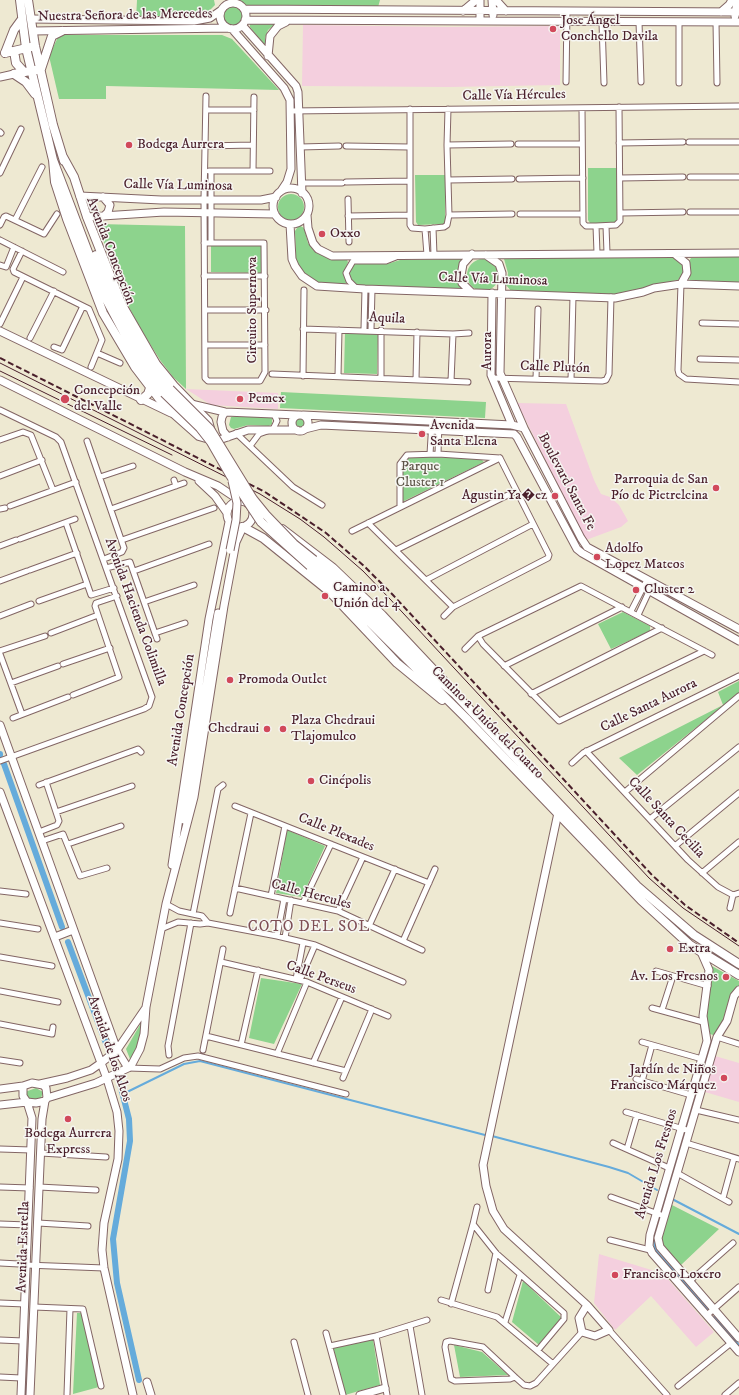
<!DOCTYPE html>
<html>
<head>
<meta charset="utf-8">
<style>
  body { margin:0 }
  canvas { display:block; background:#eee9d2 }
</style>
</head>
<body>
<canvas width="739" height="1395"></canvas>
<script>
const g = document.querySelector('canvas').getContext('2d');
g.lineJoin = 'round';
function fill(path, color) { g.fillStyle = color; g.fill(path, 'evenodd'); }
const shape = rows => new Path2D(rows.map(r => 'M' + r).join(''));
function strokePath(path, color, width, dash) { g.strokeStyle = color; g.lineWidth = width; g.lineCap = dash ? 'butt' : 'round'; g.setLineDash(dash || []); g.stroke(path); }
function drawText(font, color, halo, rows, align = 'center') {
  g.font = font + ' "IM FELL DW Pica",serif'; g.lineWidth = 3; g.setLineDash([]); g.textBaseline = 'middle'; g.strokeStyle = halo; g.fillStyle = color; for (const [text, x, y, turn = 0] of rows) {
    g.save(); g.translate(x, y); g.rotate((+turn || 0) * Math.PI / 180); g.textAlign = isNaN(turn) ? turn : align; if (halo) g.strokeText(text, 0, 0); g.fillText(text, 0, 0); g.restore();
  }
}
const built = shape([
  [303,25,448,27,560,26,560,85,449,87,302,86],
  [186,389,278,393,278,409,211,405],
  [517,403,566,404,594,480,601,494,610,497,619,505,628,521,621,527,586,540],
  [715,1056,739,1063,739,1102,705,1092],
  [599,1254,658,1272,660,1270,714,1332,696,1347,651,1296,615,1330,594,1303]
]);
const green = shape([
  [137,0,214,0,215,5,205,15,136,20],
  [240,0,380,0,377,11,248,7],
  '223 16a10 10 0 1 1 20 0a10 10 0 1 1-20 0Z',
  [250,24,275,24,268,30,265,38,265,46,250,27],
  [59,35,222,35,232,39,279,90,106,86,106,99,59,99,49,56],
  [588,168,617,168,617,220,615,223,590,223,588,220],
  [415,175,445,175,445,222,443,224,418,225,416,222],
  '278 207a13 13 0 1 1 26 0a13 13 0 1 1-26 0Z',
  [97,224,185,226,186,389,173,377,160,360,137,323,127,303],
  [299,225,304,228,308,243,314,251,331,259,347,260,348,262,344,274,347,282,345,284,322,284,307,277,300,269,296,261,295,231],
  [211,245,263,246,263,273,211,272],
  [597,255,677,258,681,260,685,270,678,280,653,285,640,291,615,295,512,292,506,285,508,273,504,259,507,257],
  [739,256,739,283,689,281,691,269,689,261,691,258],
  '467 275a16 16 0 1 1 32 0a16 16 0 1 1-32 0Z',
  [462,259,462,286,459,290,355,285,349,277,351,267,357,263,387,264,400,260],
  [345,332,378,333,377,374,344,373],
  [281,392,486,402,485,418,280,408],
  [243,415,269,417,272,418,272,424,269,426,248,425,234,429,231,428,229,425,231,417],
  '294.5 423a5.5 5.5 0 1 1 11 0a5.5 5.5 0 1 1-11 0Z',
  [409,456,481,459,484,462,402,502,403,465,405,459],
  [623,612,650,626,650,631,611,649,598,624],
  [739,681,739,693,637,775,619,758,723,705,718,692],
  [287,830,325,846,302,897,276,893],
  [710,965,739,981,739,986,728,1002,726,1015,717,1032,713,1035,710,1034,707,1030,705,1018,712,975],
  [261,978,302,984,274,1044,249,1038],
  [141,1023,142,1026,135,1054,130,1059,126,1049],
  [708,1048,711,1049,689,1125,687,1126,686,1124],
  [36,1088,43,1092,41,1098,27,1101,25,1092],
  [682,1134,686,1136,664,1208,661,1209],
  [672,1205,719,1229,681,1265,663,1246,661,1238],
  [523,1281,562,1318,539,1345,512,1322],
  [77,1313,82,1313,99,1387,73,1394],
  [373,1339,380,1385,345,1395,332,1348],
  [454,1345,482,1352,508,1375,460,1377]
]);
const stream = shape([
  [123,1094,184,1064,200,1061,485,1135],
  [492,1136,609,1167,628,1173,657,1190],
  [674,1200,739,1234],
  [658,1220,654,1236,655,1248,657,1252,707,1309],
  [714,1317,739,1345]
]);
const canal = shape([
  [0,754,0,755],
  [4,764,62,927],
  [68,942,107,1046],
  [120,1084,129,1119,130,1141,113,1239,117,1283,139,1380]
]);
const street = shape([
  [639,22,641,82],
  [716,22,717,83],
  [602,23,604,83],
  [679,23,679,83],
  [566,82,567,11],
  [582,108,583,223,586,226,596,226,616,225,620,221,619,107],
  [410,109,410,225,412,228,425,229,444,227,447,225,449,215,447,145,448,109],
  [206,110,254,110],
  [290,111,739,106],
  [0,132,1,133],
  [689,142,739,142],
  [619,143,683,142],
  [518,144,582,144],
  [447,145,511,144],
  [204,146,253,145],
  [346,146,409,147],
  [300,147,339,146],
  [209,171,270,171],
  [211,171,211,243],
  [253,171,254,97],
  [0,173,21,129],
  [690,177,739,177],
  [620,178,683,177],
  [519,179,583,178],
  [448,180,512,179],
  [346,182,409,181],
  [301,183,342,183],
  [348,199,349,242],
  [690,212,739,212],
  [621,213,683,212],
  [520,214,583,214],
  [449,215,512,214],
  [348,216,410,215],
  [15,220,42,167],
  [0,225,4,217,6,216,44,234,57,214],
  [596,226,597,253],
  [606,226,607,253],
  [433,228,434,255],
  [425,229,427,255],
  [0,240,63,272],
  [204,243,264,243,265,372,260,381,208,381,205,378,204,199,206,96],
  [22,251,13,269,14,272,89,309,102,340,91,367],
  [0,265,6,267,14,247],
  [204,276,265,276],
  [681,284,678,370,679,374,686,379,739,382],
  [356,288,349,281,346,273,353,261,386,261,396,257],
  [205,310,266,310],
  [702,323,739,324],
  [0,324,23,277],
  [303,329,453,334,469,333],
  [364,329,365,289],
  [371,330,372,289],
  [30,338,54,291],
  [205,345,265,345],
  [54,347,62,350,83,306],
  [97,353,120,363],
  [700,359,739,360],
  [272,374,468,382],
  [303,376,304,290],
  [338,376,339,330],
  [381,378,381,330],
  [492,378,602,381,606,380,609,374,611,297],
  [536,379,538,309],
  [416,380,417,332],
  [571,380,573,296],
  [451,381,453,334],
  [0,410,56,437,61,442,152,697,149,706,144,709,0,761],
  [236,433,293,487,322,505],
  [0,440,23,432,31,435,53,490],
  [87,441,124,548,122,552,104,559],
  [250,446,259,434,273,429,277,421,274,414],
  [430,454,432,421],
  [438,454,439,422],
  [0,476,42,460],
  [100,477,133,466],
  [174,480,176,486],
  [10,506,76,482],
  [400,507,400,464,407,455,438,454,500,458],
  [0,509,5,508],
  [111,509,184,483],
  [66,523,91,595,114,588],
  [368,523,453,607],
  [352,531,500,458],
  [20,539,75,519],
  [122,540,214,508],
  [0,546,16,540],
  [396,550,516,491],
  [106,568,130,562,157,639],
  [30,570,77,553],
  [134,571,209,544],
  [426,580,533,524],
  [0,581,27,571],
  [39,601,87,584],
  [144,602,194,585],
  [631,611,647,580],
  [638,615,653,583],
  [0,616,31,604],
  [444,616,453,607,548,558,549,555,500,458],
  [51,633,98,615],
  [155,633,185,623],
  [478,636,483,644,559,721,704,651],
  [465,649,478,636,581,586,712,655],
  [0,651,45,636],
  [0,654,22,714],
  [63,664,110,648],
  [504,666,622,607],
  [11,683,58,666],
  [531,694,662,628],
  [73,695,119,677,95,606,96,603,117,596],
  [13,718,68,697],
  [586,751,688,860,718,887,733,895],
  [572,763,583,753,739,676],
  [39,785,138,749,141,752],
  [625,792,739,696],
  [235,806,429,883],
  [56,812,132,786],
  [650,819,739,747],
  [39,832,57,825,59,821,46,782],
  [42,841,63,834,80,876,107,868],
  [68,844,121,826],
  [675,846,739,793],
  [702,873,739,842],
  [235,888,338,911,422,950],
  [0,891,26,894],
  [271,896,285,826],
  [303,903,331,844],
  [166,904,179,911,202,916,208,923],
  [730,908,733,895,739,893],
  [338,911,363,857],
  [230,913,251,813],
  [193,914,218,789,223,785],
  [0,923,38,929],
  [369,926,395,869],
  [161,929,178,922,200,924,208,923,277,936,315,945,403,982],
  [277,936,284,899],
  [285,938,291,900],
  [403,941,435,869],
  [0,957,52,966],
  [221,962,307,982,388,1016],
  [656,971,708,986],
  [296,979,303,943],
  [300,980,315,945],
  [0,991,58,1002],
  [652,1008,703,1022],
  [662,1010,673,976],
  [0,1024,52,1034,53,1027],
  [206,1036,346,1071],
  [717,1037,739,1044],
  [642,1042,702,1059],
  [241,1045,258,970],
  [203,1050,223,949],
  [277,1054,307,982],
  [169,1055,168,1046,191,923],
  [0,1060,20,1063],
  [313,1063,342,997],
  [128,1068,160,1069,184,1058,198,1056,346,1094],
  [343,1078,372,1009],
  [636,1079,691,1095],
  [642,1081,652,1045],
  [696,1110,739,1120],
  [626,1112,690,1131],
  [613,1143,669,1168],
  [686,1143,739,1159],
  [0,1149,31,1150],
  [627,1149,637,1115],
  [41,1153,106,1157],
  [677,1173,729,1202],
  [0,1187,30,1188],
  [39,1187,96,1190],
  [611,1197,664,1216],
  [723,1198,734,1158],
  [38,1223,88,1226],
  [0,1224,28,1225],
  [473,1224,477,1207],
  [610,1240,650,1250],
  [0,1263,19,1264],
  [26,1265,104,1268],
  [690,1281,733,1243],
  [488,1290,496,1253],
  [441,1300,497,1317,553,1364],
  [0,1303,25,1304],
  [451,1304,473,1224,496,1253,564,1313,564,1319,538,1350],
  [34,1307,83,1309,101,1386],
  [707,1315,739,1287],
  [505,1322,520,1275],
  [410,1326,422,1395],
  [609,1330,667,1395],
  [326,1333,343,1395],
  [376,1336,387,1395],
  [0,1340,23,1341],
  [294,1342,308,1395],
  [330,1346,376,1336,427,1320],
  [0,1377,21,1378],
  [515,1377,510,1379,455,1381,451,1379,445,1347,446,1342,450,1341,483,1347,515,1377,524,1385,530,1386,536,1383,582,1332],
  [678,1386,731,1343],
  [67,1394,70,1309],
  [725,1395,739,1383]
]);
const secondary = shape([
  [480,0,480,21],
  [492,0,493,15],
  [496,0,506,11],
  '220 16a13 13 0 1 1 26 0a13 13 0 1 1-26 0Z',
  [244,9,739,12],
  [463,11,476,0],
  [721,12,729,5,732,0],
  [735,16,737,0],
  [31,19,194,21,210,18,220,11],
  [245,20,739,22],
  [242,25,296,86,298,92,302,193],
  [232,29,284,88,290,100,291,169,287,182,281,191],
  [33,31,228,28],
  [268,56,270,36,278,26,286,22],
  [0,77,14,74],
  '273 206a18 18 0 1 1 36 0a18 18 0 1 1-36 0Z',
  [80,196,161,200,261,200,276,197],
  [103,197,110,205,108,212,104,216],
  [307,215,308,228,313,243,318,249,332,256,739,253],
  [87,217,164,212,275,214],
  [290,224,292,259,295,266,302,276,317,286,365,289,615,298,643,292,654,288,681,284,739,286],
  [486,255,499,264,502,273,500,373,524,428],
  [676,255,686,263,687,273,681,284],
  [471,292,462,283,461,276,463,264,472,254],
  [492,293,491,375,512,425],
  [0,331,171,413],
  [0,380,185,472,218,486,239,500],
  [191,404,225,412,298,415],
  [225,412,222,417,221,422,223,431,228,437],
  '292 423a8 8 0 1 1 16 0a8 8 0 1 1-16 0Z',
  [303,415,512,425,524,428,581,538,587,547,739,629],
  [305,429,321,425,514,434,517,437,577,549,582,553,739,641],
  [213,442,248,430,297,430],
  [199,481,215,496,227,513],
  '227 514a13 13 0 1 1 26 0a13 13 0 1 1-26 0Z',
  [0,725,117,1050,128,1068],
  [0,792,107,1079,117,1112,119,1131,118,1159,104,1223,102,1250,104,1268,133,1395],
  [558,813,483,1165,486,1186,493,1211,504,1229,587,1305,609,1330,595,1336,582,1332,579,1318,587,1305],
  [184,820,218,613],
  [172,865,209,619,229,522],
  [55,937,73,930],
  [702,954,709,970,703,1016,707,1041,650,1235,649,1246,652,1253,739,1352],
  [739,990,734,996,727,1021,717,1037,658,1238,660,1247,739,1338],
  [32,1083,43,1085,46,1088,47,1098,45,1101,36,1103,27,1102,23,1096,23,1086,32,1083],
  [40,1084,67,1078,91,1070,101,1063,117,1050,145,1009],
  [0,1089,23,1086],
  [47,1098,96,1083,128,1068,132,1064,140,1049,144,1034,146,1007,166,904,194,797,224,606,236,542,243,527],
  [0,1105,27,1102,32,1118,21,1395],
  [147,1382,151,1395],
  [30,1395,42,1119,45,1101],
  [360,1395,385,1388]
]);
const primary = shape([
  [20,0,26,48,53,160,105,297,137,357,164,393],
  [28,0,35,46,53,125,64,161],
  [14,51,16,63,24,72],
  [5,53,14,30,22,19],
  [5,53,31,47],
  [14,74,41,69,52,36,62,31],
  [14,74,26,82,35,94],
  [53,160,55,182,67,219,103,313,135,367,164,405,199,436,206,438,211,432,208,421,174,386,156,364,122,305,87,217,74,177,63,157],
  [96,255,110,294,127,326,156,373,170,389],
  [141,400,148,394,150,388],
  [243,527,263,538,330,592,397,663,442,700],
  [282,529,333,568,382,615,444,681],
  [314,560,356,598,415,661,455,694,637,886,694,935,739,964],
  [310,566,331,584,466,718,641,900,690,945,739,975]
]);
const tram = shape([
  [0,363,260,494,300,519,324,537,363,571,390,599,649,878,683,908,739,946],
  [0,371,172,455]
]);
const rail = shape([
  [0,358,265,492,326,533,364,566,393,595,652,875,685,905,739,943]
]);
const secondaryBridge = shape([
  [230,550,236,520,237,503,232,481]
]);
const primaryBridge = shape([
  [170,389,210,429,253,499,266,515,294,544,314,560],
  [164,393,200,428,211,442,230,475,261,522,310,566]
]);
const markers = [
  [553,29,4,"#d1495b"],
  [129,145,4,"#d1495b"],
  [322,234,4,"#d1495b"],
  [65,399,5,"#d1495b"],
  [240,399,4,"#d1495b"],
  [422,434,4,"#d1495b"],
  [716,488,4,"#d1495b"],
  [555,496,4,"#d1495b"],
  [597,557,4,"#d1495b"],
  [636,590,4,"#d1495b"],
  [325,596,4,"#d1495b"],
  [230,680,4,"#d1495b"],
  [267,729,4,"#d1495b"],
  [283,729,4,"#d1495b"],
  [311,781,4,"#d1495b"],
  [670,949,4,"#d1495b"],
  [726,977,4,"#d1495b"],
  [724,1078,4,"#d1495b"],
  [68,1119,4,"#d1495b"],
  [615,1275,4,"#d1495b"]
];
const streetNames = [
  ["Nuestra Señora de las Mercedes",125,16,-1],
  ["Calle Vía Hércules",514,96,-1],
  ["Calle Vía Luminosa",178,186,1],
  ["Avenida Concepción",110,251,69],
  ["Calle Vía Luminosa",493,280,2],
  ["Circuito Supernova",253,310,-90],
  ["Aquila",387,319,3],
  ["Aurora",488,351,-90],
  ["Calle Plutón",555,368,2],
  ["Boulevard Santa Fe",566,482,62],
  ["Avenida Hacienda Colimilla",135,612,70],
  ["Calle Santa Aurora",649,706,-26],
  ["Avenida Concepción",182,710,-81],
  ["Camino a Unión del Cuatro",487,723,45],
  ["Calle Santa Cecilia",666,818,47],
  ["Calle Plexades",336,833,22],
  ["Calle Hercules",311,895,15],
  ["Calle Perseus",321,978,20],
  ["Avenida de los Altos",109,1049,71],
  ["Avenida Los Fresnos",657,1164,-73],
  ["Avenida Estrella",24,1247,-88]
];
const poiNames = [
  ["Jose Ángel",561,21],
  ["Conchello Davila",561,37],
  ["Bodega Aurrera",137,145],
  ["Oxxo",330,234],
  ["Concepción",74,391],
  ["del Valle",74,407],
  ["Pemex",248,399],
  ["Avenida",430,426],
  ["Santa Elena",430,442],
  ["Parroquia de San",708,480,"right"],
  ["Pío de Pietrelcina",708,496,"right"],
  ["Agustin Ya�ez",547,496,"right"],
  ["Adolfo",605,549],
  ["Lopez Mateos",605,565],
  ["Camino a",333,588],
  ["Unión del 4",333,604],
  ["Cluster 2",644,590],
  ["Promoda Outlet",238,680],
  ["Plaza Chedraui",291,721],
  ["Tlajomulco",291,737],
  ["Chedraui",259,729,"right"],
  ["Cinépolis",319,781],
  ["Extra",678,949],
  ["Av. Los Fresnos",718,977,"right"],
  ["Jardín de Niños",716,1070,"right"],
  ["Francisco Márquez",716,1086,"right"],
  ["Bodega Aurrera",68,1134,"center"],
  ["Express",68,1150,"center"],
  ["Francisco Loxero",623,1275]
];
const parkNames = [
  ["Parque",420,467],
  ["Cluster 1",420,483]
];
const neighbourhoodNames = [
  ["COTO DEL SOL",309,928]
];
fill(built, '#f4cfde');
fill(green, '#8dd38d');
strokePath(stream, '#65abdb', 2);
strokePath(canal, '#65abdb', 6);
strokePath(street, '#836665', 7);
strokePath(secondary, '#836665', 9);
strokePath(primary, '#836665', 10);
strokePath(street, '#fff', 5);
strokePath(secondary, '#fff', 7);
strokePath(primary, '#fff', 8);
strokePath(tram, '#4a1f2b', 1);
strokePath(rail, '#4a1f2b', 2, [6, 3]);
strokePath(secondaryBridge, '#836665', 9, []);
strokePath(primaryBridge, '#836665', 10, []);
strokePath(secondaryBridge, '#fff', 7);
strokePath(primaryBridge, '#fff', 8);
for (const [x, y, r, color] of markers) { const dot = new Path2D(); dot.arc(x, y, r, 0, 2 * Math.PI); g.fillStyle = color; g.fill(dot); strokePath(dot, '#f6f6f2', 1.5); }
drawText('14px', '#4a1f2b', '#f6f6f2', streetNames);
drawText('14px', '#4a1f2b', '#f6f6f2', poiNames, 'left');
drawText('14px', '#5e5548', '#f6f6f2', parkNames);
g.letterSpacing = '1px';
drawText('15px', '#7f4f55', '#f6f6f2', neighbourhoodNames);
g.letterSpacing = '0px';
</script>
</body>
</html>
